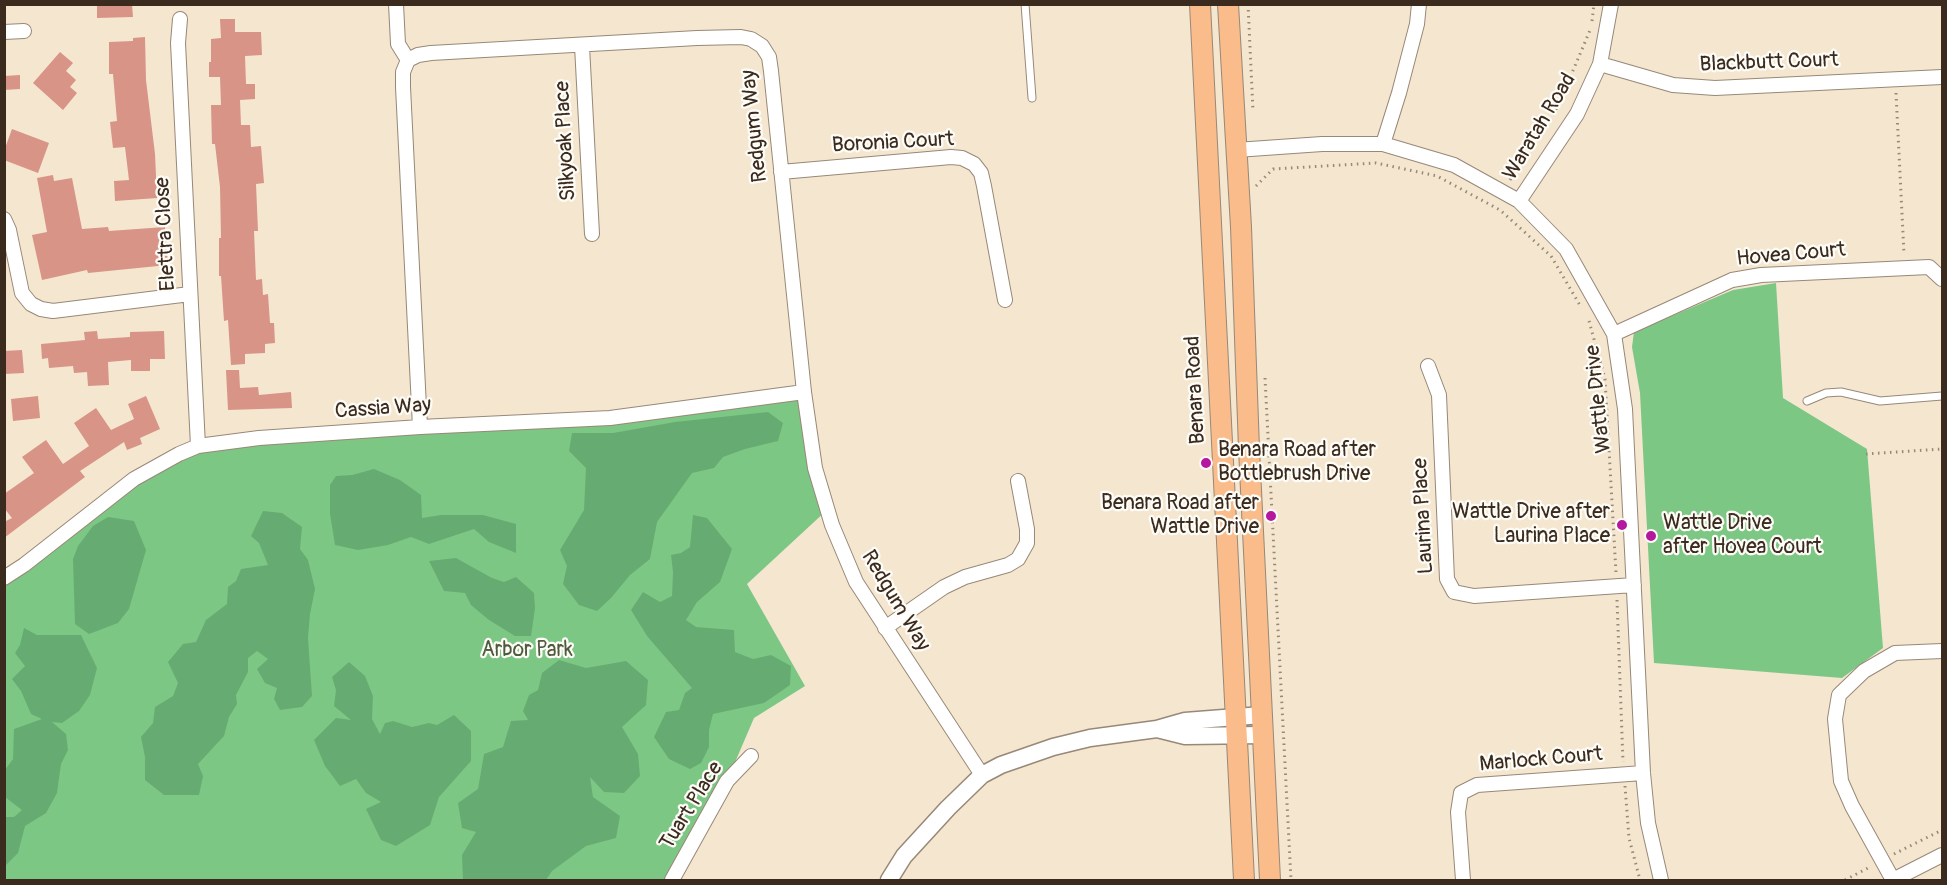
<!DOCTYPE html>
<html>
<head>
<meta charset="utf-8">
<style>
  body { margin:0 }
  #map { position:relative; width:1947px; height:885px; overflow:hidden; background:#f5e6d0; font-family:Pangolin,sans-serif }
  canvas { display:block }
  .frame { position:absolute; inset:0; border:6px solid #3b2a1e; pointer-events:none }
</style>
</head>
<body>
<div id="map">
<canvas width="1947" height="885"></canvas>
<div class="frame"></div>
</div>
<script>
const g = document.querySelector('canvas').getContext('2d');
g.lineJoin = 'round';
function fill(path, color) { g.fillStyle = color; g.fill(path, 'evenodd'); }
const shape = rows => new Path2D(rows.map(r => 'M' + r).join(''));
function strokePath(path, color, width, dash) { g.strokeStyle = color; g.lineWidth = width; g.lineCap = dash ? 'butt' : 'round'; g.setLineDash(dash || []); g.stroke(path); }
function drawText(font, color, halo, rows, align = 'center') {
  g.font = font + ' Pangolin,sans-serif'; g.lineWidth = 4.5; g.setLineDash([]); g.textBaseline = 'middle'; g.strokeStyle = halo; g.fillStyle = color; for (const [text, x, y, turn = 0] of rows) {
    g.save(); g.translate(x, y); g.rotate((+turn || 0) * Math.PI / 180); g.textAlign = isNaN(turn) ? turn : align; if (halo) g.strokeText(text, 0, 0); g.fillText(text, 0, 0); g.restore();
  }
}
const green = shape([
  [1776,283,1783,398,1867,449,1883,648,1842,678,1654,663,1640,393,1632,347,1634,332,1733,290],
  [804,392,827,510,747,584,805,686,754,718,727,781,667,880,5,880,5,578,134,479,198,446,610,418]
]);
const forest = shape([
  [768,412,783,423,778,441,745,449,723,457,714,468,692,473,657,522,650,559,630,575,611,598,597,611,579,605,563,584,567,566,560,550,584,510,586,468,569,451,572,433,613,433,675,422],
  [374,469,400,480,421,495,422,518,441,515,483,515,516,524,516,553,489,542,474,529,429,544,411,537,388,545,358,550,335,545,330,514,330,485,336,476,352,475],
  [263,511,282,513,302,527,300,549,308,560,315,589,310,614,308,638,312,696,302,707,280,710,274,699,277,688,265,683,257,669,268,659,257,651,248,658,248,672,236,695,237,704,229,717,224,736,198,764,203,776,199,795,164,795,145,780,145,757,141,737,153,723,155,707,173,696,178,683,168,662,183,644,196,642,206,620,227,604,228,587,236,581,241,569,268,565,259,543,251,536],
  [693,515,707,518,732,549,720,582,697,602,686,620,696,627,734,630,735,652,753,659,771,655,791,666,790,685,764,703,713,714,709,730,709,747,701,763,690,769,669,759,654,737,666,712,679,710,685,693,692,688,647,636,631,610,643,592,660,602,672,596,673,572,671,555,681,553,690,547],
  [108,517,134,521,146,550,129,609,118,623,89,634,75,624,73,559,78,546,93,526],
  [456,558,492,578,504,582,516,577,534,593,535,608,531,636,515,636,489,620,471,605,465,593,444,591,429,561],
  [24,628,37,635,81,635,97,668,90,695,79,711,62,723,52,722,66,734,68,750,61,764,57,793,46,813,25,826,18,853,5,866,5,817,14,817,22,810,5,797,5,770,13,759,14,729,42,719,31,714,21,691,12,679,25,666,15,653,20,645],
  [559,660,586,668,626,661,648,680,646,705,622,727,638,754,640,776,624,793,604,792,590,777,593,797,620,816,616,838,586,846,552,871,546,880,463,880,462,855,476,832,462,828,458,803,478,789,484,754,503,747,511,721,528,720,523,711,529,695,538,690,542,673],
  [349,662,365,676,373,696,372,719,380,734,385,723,393,721,412,727,429,723,437,725,454,715,471,731,471,761,439,797,430,825,396,846,381,840,366,809,381,802,366,793,356,779,340,786,325,766,314,740,336,718,351,720,334,706,336,690,332,677]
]);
const building = shape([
  [97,4,132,4,133,17,97,18],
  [220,19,235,19,235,32,261,32,262,55,245,56,246,84,255,84,255,99,240,100,241,125,250,125,251,147,261,146,264,183,256,184,258,231,254,231,256,280,262,279,263,295,268,294,270,323,274,323,275,343,265,344,265,353,245,354,245,364,231,365,228,320,224,321,221,276,219,276,219,238,221,238,220,187,215,144,212,144,211,105,221,105,220,77,209,77,209,62,211,62,211,39,221,38],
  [145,37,146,80,155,154,157,198,115,201,114,181,129,180,125,147,113,148,110,122,117,121,113,74,109,74,109,42,133,41,133,38],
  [60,52,73,63,66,71,76,80,70,87,77,93,63,110,33,83],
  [20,75,20,89,4,90,4,76],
  [12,129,49,143,38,173,4,160,4,151],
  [53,175,54,181,72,178,82,229,108,227,109,231,165,227,168,265,88,273,87,270,42,280,32,235,47,232,37,178],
  [97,331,98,339,130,337,130,332,164,331,165,359,150,359,150,371,131,371,131,360,108,362,109,385,88,386,87,372,74,373,73,366,49,368,48,358,42,359,41,344,85,340,84,332],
  [22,350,24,373,4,374,4,351],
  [226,370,239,370,240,388,258,387,259,395,291,392,292,408,228,410],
  [38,396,40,418,13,421,11,399],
  [146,396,160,429,140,438,142,444,127,450,124,442,80,471,85,477,4,538,4,522,12,518,4,508,4,494,34,473,22,457,46,440,63,464,89,446,74,423,96,408,111,430,134,419,128,404]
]);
const path = shape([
  [1248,4,1253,111],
  [1592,21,1594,4],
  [1896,93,1904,254],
  [1510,180,1558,106,1591,28],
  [1256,186,1273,169,1376,163,1437,176,1500,210,1551,256,1581,307],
  [1589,321,1605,379,1616,573],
  [1265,378,1291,880],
  [1866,454,1942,449],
  [1617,600,1623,762],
  [1625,786,1629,838,1640,880],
  [1894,854,1942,830],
  [1845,880,1870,867]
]);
const service = shape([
  [1025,4,1032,98],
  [1807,401,1826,393,1841,392,1880,401,1942,396]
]);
const minor = shape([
  [396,4,398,44,408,60],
  [180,19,178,43,198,446],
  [4,32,24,31],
  [582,46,592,234],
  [1600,64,1673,85,1715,88,1942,77],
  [1383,144,1399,93,1417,24,1419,4],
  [1236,150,1322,144,1383,144,1454,165,1519,201,1566,249,1614,334,1625,409,1643,773,1648,823,1661,880],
  [781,172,951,157,962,158,974,164,981,173,984,186,1005,300],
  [1519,201,1577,114,1600,64,1611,4],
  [4,219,9,230,22,293,31,304,41,309,53,311,190,294],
  [1614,334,1732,280,1761,275,1929,267,1942,279],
  [1428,366,1439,395,1447,579,1454,592,1474,596,1634,585],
  [420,427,403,87,403,72,408,60,418,55,431,53,697,38,741,37,751,39,762,46,769,57,771,71,804,392,815,468,832,525,856,582,982,775],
  [4,578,24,565,134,479,179,454,198,446,259,438,420,427,610,418,804,392],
  [885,628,944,587,965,577,1008,565,1018,559,1027,543,1027,529,1018,481],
  [672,880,727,781,751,756],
  [1463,880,1458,812,1461,793,1477,785,1643,773],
  [1893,880,1852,806,1841,781,1835,719,1839,695,1864,671,1895,653,1942,651],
  [1893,880,1942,855]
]);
const tertiary = shape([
  [1157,729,1185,736,1263,735],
  [889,880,904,856,948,808,982,775,1001,765,1053,747,1090,738,1157,729,1185,721,1262,715]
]);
const primary = shape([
  [1200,4,1244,880],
  [1228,4,1241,227,1249,449,1270,880]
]);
const markers = [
  [1206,463,6,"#b5179e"],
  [1271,516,6,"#b5179e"],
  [1622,525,6,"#b5179e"],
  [1651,536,6,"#b5179e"]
];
const streetNames = [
  ["Blackbutt Court",1769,63,-2],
  ["Redgum Way",755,126,-96],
  ["Waratah Road",1540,127,-59],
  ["Silkyoak Place",566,141,-93],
  ["Boronia Court",893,143,-3],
  ["Elettra Close",166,234,-93],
  ["Hovea Court",1791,255,-5],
  ["Benara Road",1196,390,-93],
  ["Wattle Drive",1599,399,-96],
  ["Cassia Way",383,409,-4],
  ["Laurina Place",1424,516,-93],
  ["Redgum Way",895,601,59],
  ["Marlock Court",1541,760,-5],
  ["Tuart Place",692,806,-58]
];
const poiNames = [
  ["Benara Road after",1218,451],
  ["Bottlebrush Drive",1218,475],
  ["Benara Road after",1259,504,"right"],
  ["Wattle Drive",1259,528,"right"],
  ["Wattle Drive after",1610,513,"right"],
  ["Laurina Place",1610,537,"right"],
  ["Wattle Drive",1663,524],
  ["after Hovea Court",1663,548]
];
const parkNames = [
  ["Arbor Park",527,651]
];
fill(green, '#7dc785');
fill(forest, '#66ac72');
fill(building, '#d89486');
strokePath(service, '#988877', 9);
strokePath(minor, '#988877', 16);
strokePath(tertiary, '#988877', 19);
strokePath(primary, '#988877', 22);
strokePath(path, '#988877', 3, [1.5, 4.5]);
strokePath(service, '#fff', 7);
strokePath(minor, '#fff', 14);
strokePath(tertiary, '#fff', 16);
strokePath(primary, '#f9bc8a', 20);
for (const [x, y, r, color] of markers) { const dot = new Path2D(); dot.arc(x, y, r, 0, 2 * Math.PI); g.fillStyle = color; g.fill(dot); strokePath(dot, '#fdfcf7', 2); }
drawText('21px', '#3b2a1e', '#fdfcf7', streetNames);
drawText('21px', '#3b2a1e', '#fdfcf7', poiNames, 'left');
drawText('21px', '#4f593d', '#fdfcf7', parkNames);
</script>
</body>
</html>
